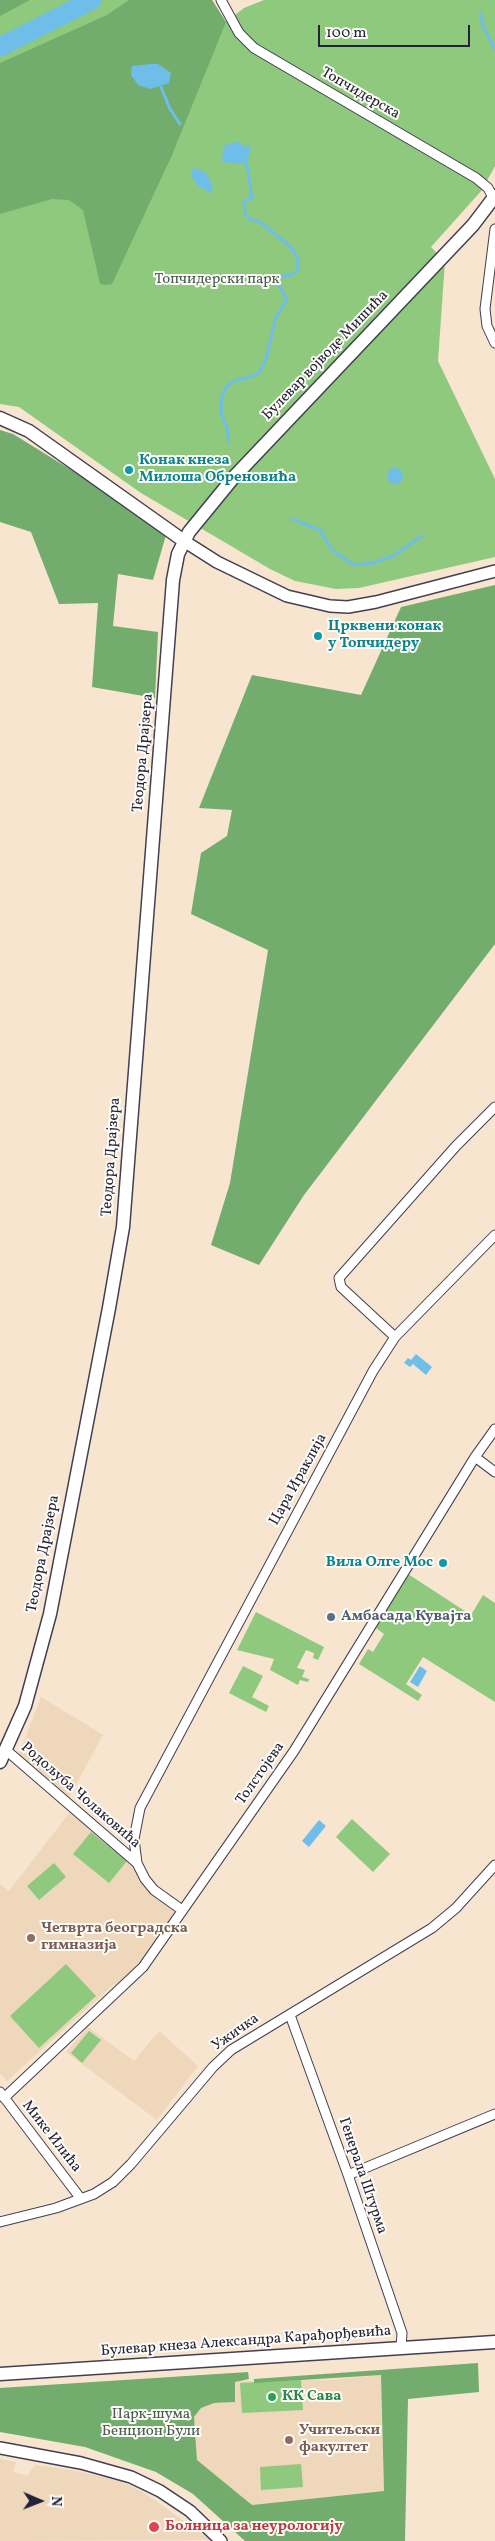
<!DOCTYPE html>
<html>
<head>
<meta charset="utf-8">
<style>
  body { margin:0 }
  #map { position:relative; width:495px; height:2541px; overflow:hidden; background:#f7e5d0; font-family:Vollkorn,serif }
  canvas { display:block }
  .north { position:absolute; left:15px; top:2476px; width:50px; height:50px; -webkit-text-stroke:4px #fdfcf7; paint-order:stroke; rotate:91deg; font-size:14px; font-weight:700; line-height:20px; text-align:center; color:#22223b }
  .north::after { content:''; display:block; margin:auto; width:18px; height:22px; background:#22223b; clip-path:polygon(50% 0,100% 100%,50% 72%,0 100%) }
  .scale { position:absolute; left:318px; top:25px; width:152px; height:22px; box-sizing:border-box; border:2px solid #22223b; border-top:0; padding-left:6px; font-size:15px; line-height:18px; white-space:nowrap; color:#22223b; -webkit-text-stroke:4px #fdfcf7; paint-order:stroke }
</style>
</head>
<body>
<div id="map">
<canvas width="495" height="2541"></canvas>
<div class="north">N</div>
<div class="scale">100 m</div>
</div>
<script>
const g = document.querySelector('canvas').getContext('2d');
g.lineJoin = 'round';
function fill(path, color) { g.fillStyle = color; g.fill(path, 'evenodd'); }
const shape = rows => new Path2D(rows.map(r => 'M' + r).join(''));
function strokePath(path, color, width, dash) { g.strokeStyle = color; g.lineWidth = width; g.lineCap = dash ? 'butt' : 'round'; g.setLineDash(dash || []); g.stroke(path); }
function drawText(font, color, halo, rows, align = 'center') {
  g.font = font + ' Vollkorn,serif'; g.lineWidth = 4; g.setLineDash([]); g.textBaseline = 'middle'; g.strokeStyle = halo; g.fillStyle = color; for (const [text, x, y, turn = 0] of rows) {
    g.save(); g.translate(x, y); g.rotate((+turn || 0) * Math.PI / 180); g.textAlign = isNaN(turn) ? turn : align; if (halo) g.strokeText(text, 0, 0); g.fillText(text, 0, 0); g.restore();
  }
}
const built = shape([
  [41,1697,103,1735,69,1797,19,1754],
  [70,1812,133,1863,142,1881,176,1914,126,1981,118,1988,114,1984,7,2081,0,2073,0,1884,9,1891],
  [88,2027,134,2061,159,2031,198,2066,157,2120,66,2052],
  [381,2375,384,2491,252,2505,197,2460,194,2417,201,2408,214,2403,235,2402,235,2381,329,2380],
  [0,2459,16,2462,13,2472,24,2475,27,2476,35,2465,77,2471,120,2481,143,2492,211,2540,0,2541]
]);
const green = shape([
  [0,0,212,0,226,22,244,8,264,0,495,0,495,166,482,190,431,247,445,261,438,361,495,479,495,557,359,588,336,589,295,581,270,569,141,493,19,407,0,404],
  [408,1574,471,1615,483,1595,495,1603,495,1702,423,1657,406,1684,422,1695,418,1701,359,1664,368,1649,373,1652,384,1634,376,1628],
  [256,1612,324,1647,318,1660,313,1658,314,1653,306,1650,297,1668,305,1670,302,1677,309,1679,308,1682,300,1680,298,1685,270,1670,274,1659,237,1650],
  [243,1666,263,1676,252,1697,269,1706,266,1712,229,1693],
  [352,1819,390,1854,373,1872,336,1837],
  [91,1832,127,1861,109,1883,73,1854],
  [54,1863,66,1877,39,1900,27,1886],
  [66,1964,96,1996,39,2048,10,2016],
  [89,2031,101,2040,82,2063,71,2053],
  [301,2380,303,2410,242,2413,240,2383],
  [301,2464,303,2487,261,2490,260,2467]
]);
const forest = shape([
  [0,0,30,0,0,16],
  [129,0,212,0,226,22,172,155,112,284,106,285,100,284,83,210,69,200,52,199,0,214,0,63,107,15],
  [0,430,13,434,138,511,166,535,153,580,118,574,113,626,158,632,155,698,92,687,98,603,59,604,31,532,0,522],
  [495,585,495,944,304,1195,259,1265,211,1245,230,1183,268,950,191,914,201,853,227,836,232,810,199,808,252,675,361,695,401,607],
  [478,2363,479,2392,408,2399,405,2541,245,2541,193,2494,156,2472,85,2447,0,2432,0,2388,248,2372,249,2379,235,2382,235,2402,214,2403,201,2408,194,2417,197,2460,252,2505,384,2491,381,2375,254,2383,254,2379]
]);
const water = shape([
  [151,64,158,64,171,73,169,83,150,89,138,85,131,75,132,66],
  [237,142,242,143,243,147,251,146,247,164,222,162,223,149,227,144],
  [191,168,201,170,207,174,213,187,211,193,198,186,192,177],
  '387 476a8 8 0 1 1 16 0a8 8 0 1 1-16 0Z',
  [416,1354,432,1367,426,1375,413,1364,410,1367,404,1363,408,1358,411,1360],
  [420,1666,427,1671,418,1687,410,1682],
  [319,1820,326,1826,309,1847,302,1841]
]);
const stream = shape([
  [480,13,483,26,495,49],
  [161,87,170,109,180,124],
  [229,443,227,428,221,413,222,397,226,387,234,381,254,376,260,371,266,359,276,317,287,300,277,281,281,276,292,275,298,269,298,259,292,248,260,222,249,219,245,213,244,201,252,198,247,164],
  [292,519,320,530,332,550,354,565,372,563,393,556,422,536]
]);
const river = shape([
  [0,47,92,0]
]);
const minor = shape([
  [221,0,239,33,254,48,476,178,488,188,495,201],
  [495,229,485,309,487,326,495,343],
  [395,1337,341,1287,339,1278,456,1146,495,1107],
  [475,1457,495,1472],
  [6,1750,137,1863],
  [182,1910,154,1890,145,1879,137,1863,134,1839,140,1808,373,1371,395,1337,495,1235],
  [290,2015,348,2175,402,2333,401,2348],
  [0,2092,81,2199],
  [4,2098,143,1967,294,1751,475,1457,495,1429],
  [348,2175,495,2114],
  [0,2222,56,2208,94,2194,113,2182,131,2164,213,2067,231,2050,432,1928,456,1908,495,1865]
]);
const tertiary = shape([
  [184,541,217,562,287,596,330,606,348,607,376,602,495,571],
  [0,2448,81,2463,131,2477,160,2491,190,2511,221,2541]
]);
const secondary = shape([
  [0,418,29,431,184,541],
  [0,1762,25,1706,50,1614,109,1308,123,1227,173,580,178,554,189,532,234,477,473,225,495,196],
  [0,2374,495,2342]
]);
const markers = [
  [129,470,5,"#0f9aa8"],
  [318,636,5,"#0f9aa8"],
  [443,1563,5,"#0f9aa8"],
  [331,1617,5,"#5c6f8a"],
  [31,1938,5,"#8d6e63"],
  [272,2397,5,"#2e9e5b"],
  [289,2440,5,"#8d6e63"],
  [154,2527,6,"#e0444e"]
];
const streetNames = [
  ["Топчидерска",360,94,30],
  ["Булевар војводе Мишића",326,356,-46],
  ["Теодора Драјзера",144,753,-85],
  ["Теодора Драјзера",112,1157,-86],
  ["Цара Ираклија",299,1480,-61],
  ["Теодора Драјзера",44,1554,-79],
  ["Толстојева",261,1774,-55],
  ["Родољуба Чолаковића",80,1796,41],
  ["Ужичка",236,2033,-35],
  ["Мике Илића",51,2137,52],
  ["Генерала Штурма",362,2176,71],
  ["Булевар кнеза Александра Карађорђевића",246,2342,-4]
];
const parkNames = [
  ["Топчидерски парк",217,280],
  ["Парк-шума",151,2415],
  ["Бенцион Були",151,2432]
];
const cultureNames = [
  ["Конак кнеза",139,461],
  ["Милоша Обреновића",139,478],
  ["Црквени конак",328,627],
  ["у Топчидеру",328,644],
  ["Вила Олге Мос",433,1563,"right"]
];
const serviceNames = [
  ["Амбасада Кувајта",341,1617]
];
const educationNames = [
  ["Четврта београдска",41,1929],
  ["гимназија",41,1946],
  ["Учитељски",299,2431],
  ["факултет",299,2448]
];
const leisureNames = [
  ["КК Сава",282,2397]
];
const healthNames = [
  ["Болница за неурологију",165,2527]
];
fill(built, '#eed7bb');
fill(green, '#8ec97e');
fill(forest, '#72ad6d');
fill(water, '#6fbeea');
strokePath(stream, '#6fbeea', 3);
strokePath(river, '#6fbeea', 19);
strokePath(minor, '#423f51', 11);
strokePath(tertiary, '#423f51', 14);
strokePath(secondary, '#423f51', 15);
strokePath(minor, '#fff', 9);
strokePath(tertiary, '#fff', 11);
strokePath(secondary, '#fff', 12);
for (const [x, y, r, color] of markers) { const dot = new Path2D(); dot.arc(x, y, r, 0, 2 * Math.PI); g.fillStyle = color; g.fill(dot); strokePath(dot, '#fdfcf7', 2); }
drawText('15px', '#22223b', '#fdfcf7', streetNames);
drawText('15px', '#485c52', '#fdfcf7', parkNames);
drawText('bold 15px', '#0d838f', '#fdfcf7', cultureNames, 'left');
drawText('bold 15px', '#4e5e75', '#fdfcf7', serviceNames, 'left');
drawText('bold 15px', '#785e54', '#fdfcf7', educationNames, 'left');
drawText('bold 15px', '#27864d', '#fdfcf7', leisureNames, 'left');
drawText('bold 15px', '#be3a42', '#fdfcf7', healthNames, 'left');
</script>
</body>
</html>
